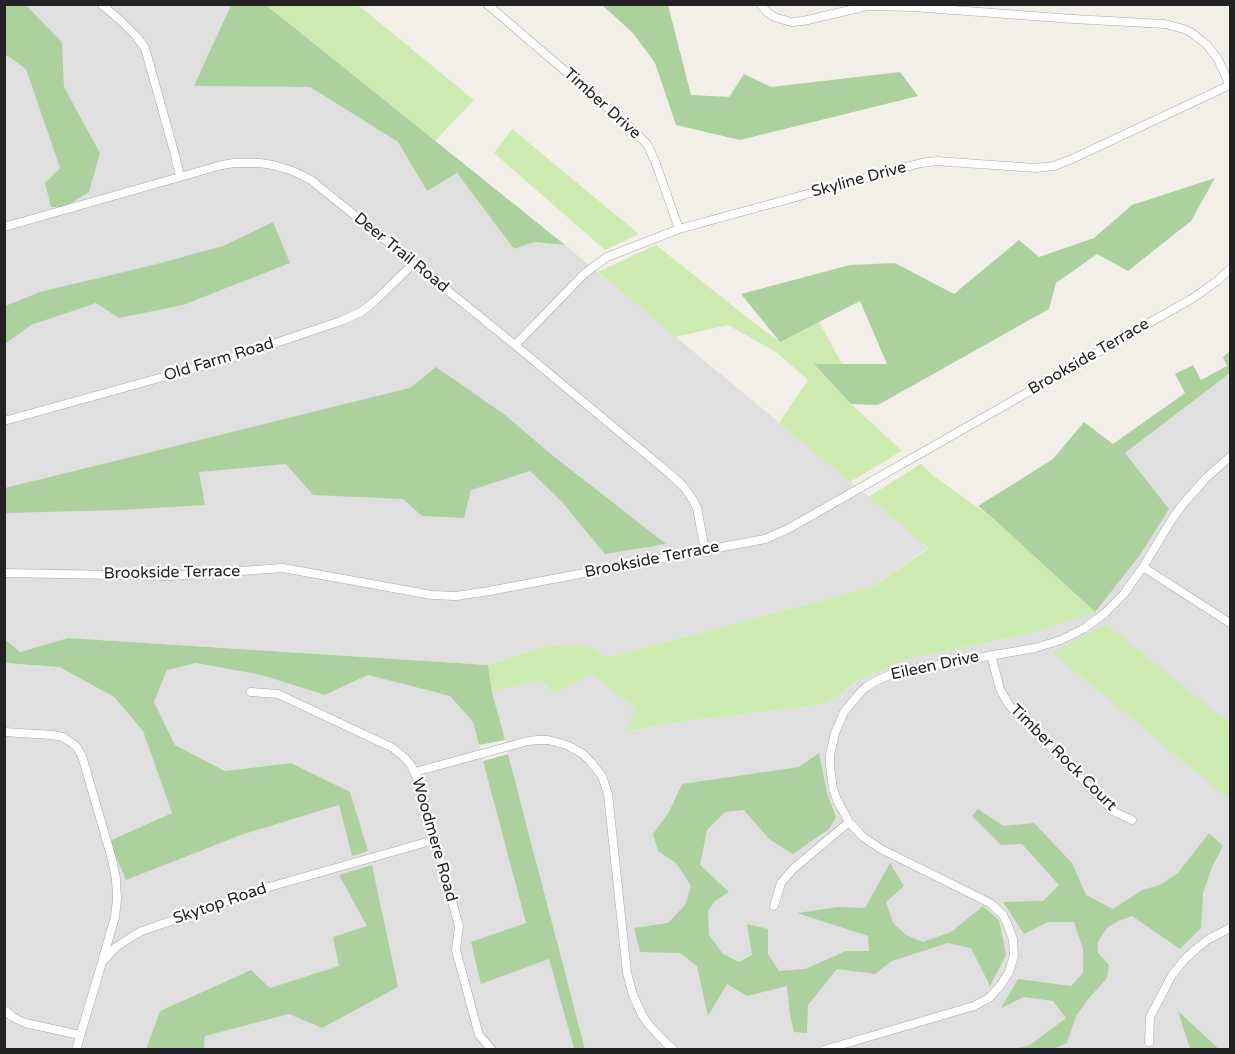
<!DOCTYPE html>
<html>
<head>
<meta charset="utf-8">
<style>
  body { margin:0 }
  #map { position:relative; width:1235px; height:1054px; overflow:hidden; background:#f2efe9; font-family:"Varela Round",sans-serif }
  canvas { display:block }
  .frame { position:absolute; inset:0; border:6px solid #222; pointer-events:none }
</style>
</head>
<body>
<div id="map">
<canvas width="1235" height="1054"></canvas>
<div class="frame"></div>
</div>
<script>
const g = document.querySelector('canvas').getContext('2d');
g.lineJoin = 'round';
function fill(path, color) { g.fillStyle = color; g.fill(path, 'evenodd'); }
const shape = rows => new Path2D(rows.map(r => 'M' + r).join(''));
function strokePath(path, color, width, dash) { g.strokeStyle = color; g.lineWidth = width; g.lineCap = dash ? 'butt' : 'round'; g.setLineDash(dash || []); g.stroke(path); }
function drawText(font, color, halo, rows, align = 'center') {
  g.font = font + ' "Varela Round",sans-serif'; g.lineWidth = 4.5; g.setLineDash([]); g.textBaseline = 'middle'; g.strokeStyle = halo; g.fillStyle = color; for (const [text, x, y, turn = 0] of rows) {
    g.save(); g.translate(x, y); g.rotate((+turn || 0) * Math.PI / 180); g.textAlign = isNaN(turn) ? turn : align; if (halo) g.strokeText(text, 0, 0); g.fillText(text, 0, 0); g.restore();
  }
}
const residential = shape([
  [26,5,231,5,195,86,310,87,398,142,427,191,457,172,514,249,534,242,565,245,929,547,874,586,606,658,544,647,488,665,68,638,20,652,5,638,5,57,8,56,26,68,60,168,45,183,100,153,64,87,62,42],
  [1230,373,1230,1049,1219,1049,1179,1012,1190,1049,585,1049,492,692,540,680,554,693,592,674,637,709,627,732,664,724,826,704,857,681,907,659,1029,634,1094,612,1140,555,1125,453],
  [4,663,58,667,114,697,143,731,172,813,109,841,241,835,340,805,352,856,367,851,349,792,291,763,225,771,175,745,154,702,167,670,196,663,261,675,325,695,368,675,450,696,473,722,526,923,481,984,549,959,574,1049,204,1049,205,1036,289,1013,322,1028,391,954,372,866,367,926,340,966,270,988,251,970,160,1011,146,1049,5,1049]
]);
const grass = shape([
  [266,5,358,5,474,100,435,141],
  [512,129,639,234,605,250,494,153],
  [656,245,767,333,780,341,819,322,842,364,815,365,851,404,902,451,850,482,779,423,808,380,776,352,728,325,675,337,598,272],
  [921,464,935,477,995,520,1095,612,1029,634,907,659,857,681,826,704,664,724,626,732,636,709,592,674,554,693,540,680,492,692,488,665,544,647,586,644,606,658,874,586,929,548,868,497],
  [1106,624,1230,724,1230,800,1052,652]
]);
const forest = shape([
  [4,5,26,5,62,42,64,87,100,153,89,192,64,207,51,207,45,183,60,168,26,69,8,56,5,57],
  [231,5,266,5,565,245,534,242,514,249,457,173,427,191,398,142,310,87,194,86],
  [602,5,668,5,691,95,729,97,744,74,771,87,900,72,918,96,740,140,676,125,655,63,633,33],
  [1215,178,1191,221,1128,271,1097,254,1056,283,1049,309,878,405,851,404,814,364,887,364,860,301,780,342,741,294,850,265,895,263,954,294,1019,240,1039,257,1094,238,1132,205],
  [273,222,290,263,183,305,119,318,96,303,31,325,5,344,5,306,40,292,153,265,223,246],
  [1230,351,1230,373,1125,453,1169,509,1140,555,1095,612,995,520,978,506,1053,459,1084,422,1113,444,1185,393,1175,374,1193,365,1201,380,1227,366,1223,357],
  [436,367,505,415,552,455,666,544,605,554,562,502,530,471,471,490,464,518,422,516,403,499,313,495,286,464,199,472,205,505,120,510,5,513,5,488,410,388],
  [4,638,20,652,68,638,488,665,492,692,505,740,479,745,473,722,450,696,368,675,325,695,261,675,196,663,167,670,154,702,175,745,225,771,291,763,350,792,368,851,352,856,339,805,241,835,126,880,109,841,172,813,143,731,114,697,59,667,5,663],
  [819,753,827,793,836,817,829,829,793,854,769,839,744,810,725,812,707,830,700,865,729,892,715,901,708,911,709,935,723,954,739,962,752,955,747,924,768,929,768,954,779,971,805,969,846,951,869,951,868,936,797,913,838,907,865,908,890,863,904,886,886,902,893,923,906,935,923,942,951,932,983,906,999,920,1006,955,990,986,971,948,948,943,892,961,875,974,837,969,808,1005,807,1033,794,1032,790,1015,787,986,747,996,727,984,708,1016,697,966,680,953,640,952,634,928,668,923,685,905,691,886,676,863,658,851,653,834,669,812,682,784,799,767],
  [508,754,585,1049,574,1049,549,959,481,984,471,942,526,923,483,761],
  [978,809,1003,826,1034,823,1072,863,1086,895,1113,909,1142,890,1160,885,1178,873,1209,833,1223,846,1212,867,1203,893,1201,928,1180,949,1132,916,1118,921,1107,928,1098,942,1098,953,1109,965,1107,978,1089,998,1076,1016,1067,1043,1053,1049,1015,1049,1030,1045,1066,1018,1053,1001,1024,997,1001,1008,1018,979,1071,986,1083,973,1083,949,1074,922,1048,922,1024,934,1003,902,1043,901,1059,885,1022,844,1001,845,972,816],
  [372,865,398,987,322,1028,289,1014,205,1036,204,1049,146,1049,160,1011,251,970,270,988,339,966,333,937,367,926,339,875],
  [1178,1011,1219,1049,1190,1049]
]);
const minor = shape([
  [101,4,120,20,136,36,145,48,175,155,180,177],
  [487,4,628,125,647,144,655,161,679,229],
  [760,4,767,12,774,17,791,22,803,21,867,6,913,7,1073,19,1165,24,1184,29,1192,33,1207,45,1218,59,1230,86],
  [4,227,222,165,234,163,260,163,273,165,293,171,311,180,515,345,670,474,684,487,693,500,697,508,705,550],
  [515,345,585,273,607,257,679,229,921,163,936,161,1036,168,1054,166,1072,159,1230,85],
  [4,421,228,359,341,321,361,312,375,301,414,263],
  [1143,567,1230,623],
  [4,573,170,576,283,568,432,595,456,596,489,591,765,539,788,529,1193,298,1217,281,1230,269],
  [991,655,1000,689,1009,705,1113,811,1132,820],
  [251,692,278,694,393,748,405,758,411,765,418,780,459,926,456,950,479,1035,492,1050],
  [4,732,52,735,63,737,76,746,82,756,112,859,116,879,117,899,115,917,103,958],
  [415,772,528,741,538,740,548,740,567,745,583,754,590,761,602,776,608,794,627,973,633,995,642,1015,649,1025,665,1042,674,1050],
  [774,906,781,883,793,869,849,822],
  [4,1010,13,1017,25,1023,80,1035],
  [1149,1042,1150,1017,1172,975,1186,958,1196,949,1207,940,1230,928],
  [76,1050,102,962,116,947,133,936,142,931,269,887,434,840],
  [824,1050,974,1006,989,998,1000,986,1009,972,1014,956,1013,939,1007,923,1003,915,990,903,881,849,863,837,849,822,837,800,833,789,830,766,830,755,835,733,844,712,858,695,866,687,876,681,896,672,1035,648,1061,640,1085,628,1105,613,1123,595,1143,567,1174,516,1184,503,1206,478,1230,457]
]);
const streetNames = [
  ["Timber Drive",602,104,42],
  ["Skyline Drive",859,180,-15],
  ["Deer Trail Road",401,253,39],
  ["Brookside Terrace",1089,357,-30],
  ["Old Farm Road",219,360,-17],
  ["Brookside Terrace",652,560,-11],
  ["Brookside Terrace",172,573,-1],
  ["Eileen Drive",935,666,-12],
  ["Timber Rock Court",1063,758,45],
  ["Woodmere Road",434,840,74],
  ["Skytop Road",220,904,-19]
];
fill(residential, '#e0dfdf');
fill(grass, '#cdebb0');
fill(forest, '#add19e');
strokePath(minor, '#a9a9a9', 9);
strokePath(minor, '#fff', 8);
drawText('16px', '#222', '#fff', streetNames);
</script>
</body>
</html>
